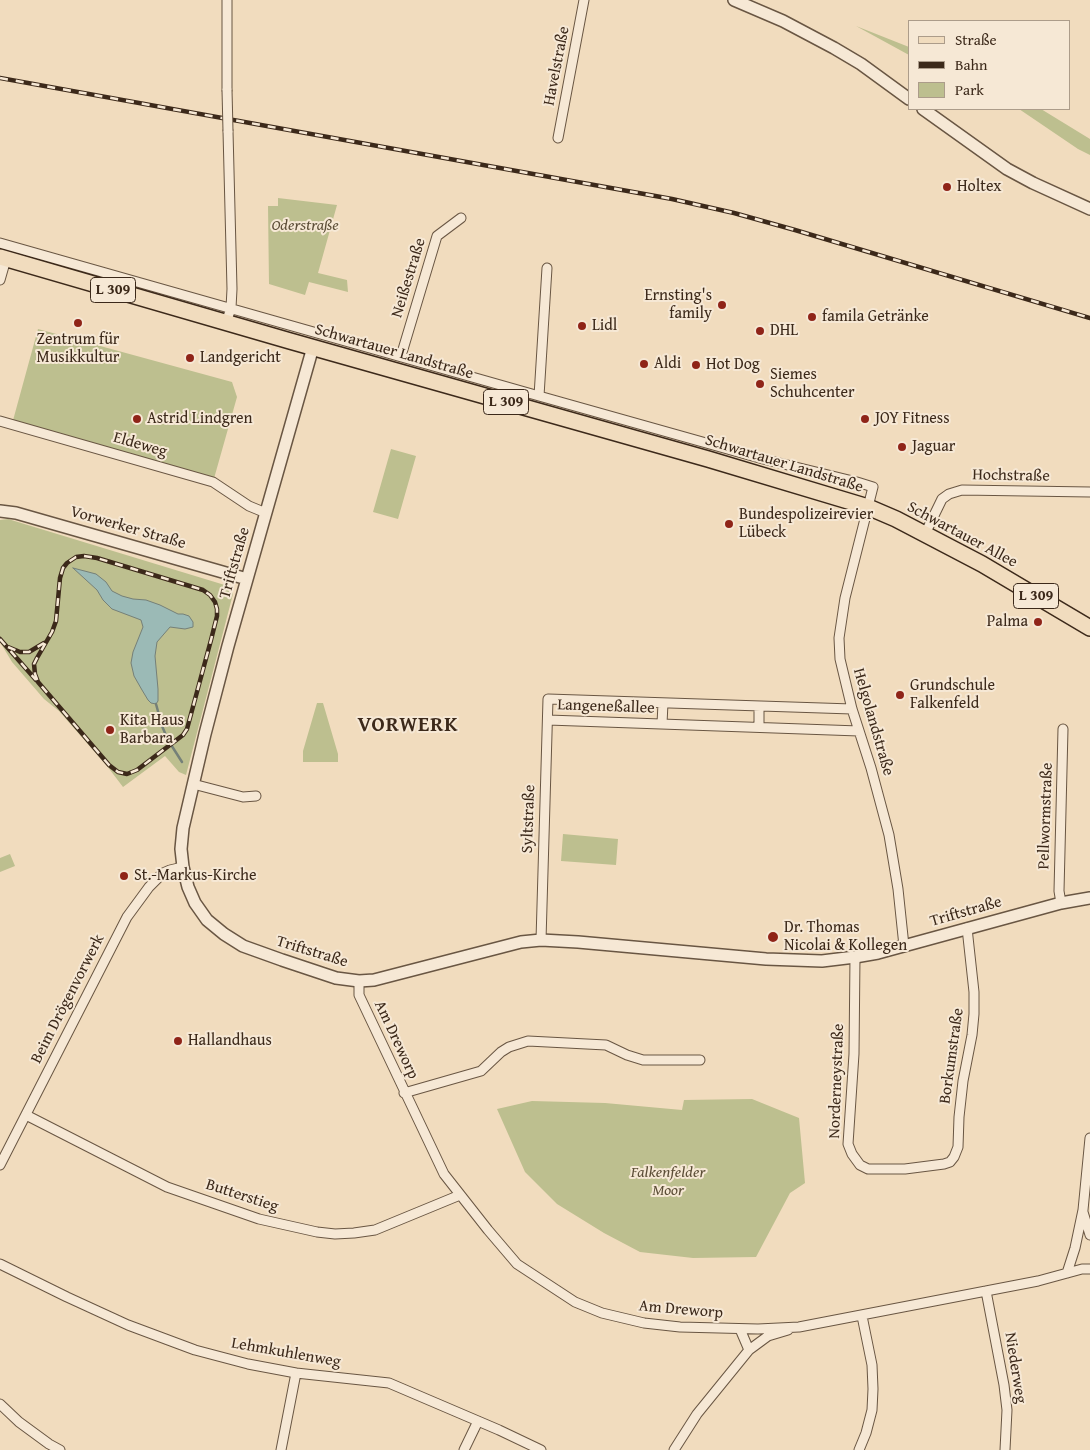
<!DOCTYPE html>
<html>
<head>
<meta charset="utf-8">
<style>
  body { margin:0 }
  #map { position:relative; width:1090px; height:1450px; overflow:hidden; background:#f1dcbe; font-family:"Gentium Book Plus",serif }
  canvas { display:block }
  .legend { position:absolute; left:908px; top:20px; width:162px; height:90px; box-sizing:border-box; background:#f6e8d5; border:1px solid #ac9c8a; margin:0; padding:6px 9px; list-style:none; font-size:15px; color:#3c291a }
  .legend li { display:flex; align-items:center; gap:10px; height:25px }
  .legend b { width:25px; border:1px solid #ac9c8a }
</style>
</head>
<body>
<div id="map">
<canvas width="1090" height="1450"></canvas>
<ul class="legend">
<li><b style="height:6px;background:#f1dcbe"></b>Straße</li>
<li><b style="height:6px;background:#3c291a"></b>Bahn</li>
<li><b style="height:14px;background:#bdbf8f"></b>Park</li>
</ul>
</div>
<script>
const g = document.querySelector('canvas').getContext('2d');
g.lineJoin = 'round';
function fill(path, color) { g.fillStyle = color; g.fill(path, 'evenodd'); }
const shape = rows => new Path2D(rows.map(r => 'M' + r).join(''));
function strokePath(path, color, width, dash) { g.strokeStyle = color; g.lineWidth = width; g.lineCap = dash ? 'butt' : 'round'; g.setLineDash(dash || []); g.stroke(path); }
function drawText(font, color, halo, rows, align = 'center') {
  g.font = font + ' "Gentium Book Plus",serif'; g.lineWidth = 4; g.setLineDash([]); g.textBaseline = 'middle'; g.strokeStyle = halo; g.fillStyle = color; for (const [text, x, y, turn = 0] of rows) {
    g.save(); g.translate(x, y); g.rotate((+turn || 0) * Math.PI / 180); g.textAlign = isNaN(turn) ? turn : align; if (halo) g.strokeText(text, 0, 0); g.fillText(text, 0, 0); g.restore();
  }
}
const green = shape([
  [856,26,909,47,909,55],
  [1019,109,1041,109,1090,139,1090,155,1078,149],
  [278,198,337,205,318,273,347,280,348,292,309,282,305,295,269,284,268,206,278,206],
  [38,329,232,382,237,397,213,482,12,424],
  [391,449,416,456,398,519,373,512],
  [8,519,228,586,233,594,186,775,179,772,165,756,123,787,107,766,59,711,44,699,12,662,0,642,0,520],
  [317,703,323,703,338,754,338,762,303,762,303,751],
  [563,834,618,839,616,865,561,861],
  [10,854,15,866,0,872,0,858],
  [752,1099,799,1118,805,1183,790,1193,756,1257,693,1258,640,1252,604,1233,557,1204,525,1172,497,1109,532,1101,605,1103,682,1110,684,1100]
]);
const water = shape([
  [73,568,96,574,106,582,112,591,122,596,133,599,146,600,160,605,178,614,183,614,189,616,193,622,193,627,185,629,170,627,157,642,155,656,158,689,158,701,156,704,151,703,148,700,142,690,134,676,131,663,133,652,143,627,141,620,112,609,103,600,97,590,73,568]
]);
const stream = shape([
  [156,704,162,726,168,740,182,762]
]);
const minor = shape([
  [227,0,227,90],
  [558,138,584,0],
  [0,243,539,396,763,459,857,482,873,487,845,598,839,638,840,659,852,709,871,768,889,835,898,889,904,946],
  [0,280,6,259],
  [226,323,231,308,232,289,228,131],
  [401,356,437,236,461,218],
  [539,396,547,268],
  [0,421,213,482,249,506,266,513],
  [925,534,942,499,949,494,962,490,1090,492],
  [548,720,859,731],
  [662,724,663,703],
  [759,727,759,706],
  [193,784,243,797,256,796],
  [1061,903,1059,891,1063,729],
  [541,940,548,699,852,709],
  [855,957,854,1054,848,1144,852,1154,860,1165,868,1169,905,1169,944,1164,950,1162,954,1157,958,1147,959,1117,963,1081,972,1035,974,1014,974,992,967,928],
  [359,981,359,995,444,1174,488,1230,517,1264,575,1302,602,1313,644,1323,680,1327,758,1329,799,1327,1038,1281,1082,1269,1090,1269],
  [404,1093,481,1071,501,1052,509,1047,528,1041,606,1045,627,1055,643,1060,700,1060],
  [26,1115,167,1187,259,1219,317,1232,335,1234,354,1233,375,1230,460,1195],
  [0,1165,127,917,149,887,163,873,170,870,183,867],
  [1083,1212,1090,1235],
  [0,1264,67,1297,128,1325,195,1350,248,1364,296,1373,389,1383,499,1430,541,1450],
  [1067,1273,1075,1248,1083,1210,1090,1138],
  [986,1291,1004,1385,1007,1410,1005,1450],
  [740,1329,749,1350],
  [0,1404,19,1422,49,1444,60,1450],
  [281,1450,296,1373],
  [464,1450,478,1421],
  [674,1450,697,1414,749,1350,768,1336,788,1330],
  [859,1450,866,1433,872,1410,873,1389,872,1365,862,1316]
]);
const tertiary = shape([
  [734,0,783,21,834,48,861,64,909,99],
  [923,109,1007,169,1033,183,1090,209],
  [313,347,228,646,205,734,183,828,181,849,183,867,188,887,195,903,207,920,224,934,243,946,282,960,336,978,359,981,374,980,521,942,541,940,578,942,766,959,822,961,855,957,878,953,1061,903,1090,898],
  [0,511,16,513,247,579]
]);
const primary = shape([
  [0,257,290,341,708,459,868,507,896,519,982,564,1090,628]
]);
const rail = shape([
  [0,78,672,199,734,213,795,230,1090,318],
  [84,556,97,558,203,590,210,595,215,602,217,609,217,616,211,640,187,729,183,735,137,770,127,774,118,772,109,765,38,682,35,674,34,664,37,658,52,632,56,621,60,578,63,568,67,563,76,557,84,556],
  [0,639,36,680],
  [8,647,20,652,29,652,44,643]
]);
const minorBridge = shape([
  [227,90,228,131]
]);
const markers = [
  [947,187,5,"#8f2418"],
  [722,305,5,"#8f2418"],
  [812,317,5,"#8f2418"],
  [78,323,5,"#8f2418"],
  [582,326,5,"#8f2418"],
  [760,331,5,"#8f2418"],
  [190,358,5,"#8f2418"],
  [644,364,5,"#8f2418"],
  [696,365,5,"#8f2418"],
  [760,384,5,"#8f2418"],
  [137,419,5,"#8f2418"],
  [865,419,5,"#8f2418"],
  [902,447,5,"#8f2418"],
  [729,524,5,"#8f2418"],
  [1038,622,5,"#8f2418"],
  [900,695,5,"#8f2418"],
  [110,730,5,"#8f2418"],
  [124,876,5,"#8f2418"],
  [773,937,6,"#8f2418"],
  [178,1041,5,"#8f2418"]
];
const shields = [
  [113,290,45],
  [506,402,45],
  [1036,596,45]
];
const shieldNames = [
  ["L 309",113,290],
  ["L 309",506,402],
  ["L 309",1036,596]
];
const streetNames = [
  ["Havelstraße",557,66,-79],
  ["Neißestraße",409,278,-73],
  ["Schwartauer Landstraße",394,352,16],
  ["Eldeweg",140,445,16],
  ["Schwartauer Landstraße",784,464,17],
  ["Hochstraße",1011,476,1],
  ["Vorwerker Straße",128,528,16],
  ["Schwartauer Allee",962,535,28],
  ["Triftstraße",235,563,-74],
  ["Langeneßallee",606,707,2],
  ["Helgolandstraße",873,722,74],
  ["Pellwormstraße",1046,816,-88],
  ["Syltstraße",529,819,-88],
  ["Triftstraße",966,912,-16],
  ["Triftstraße",312,952,17],
  ["Beim Drögenvorwerk",68,999,-63],
  ["Am Dreworp",396,1040,65],
  ["Borkumstraße",952,1056,-82],
  ["Norderneystraße",837,1081,-88],
  ["Butterstieg",242,1196,18],
  ["Am Dreworp",681,1310,5],
  ["Lehmkuhlenweg",286,1353,10],
  ["Niederweg",1015,1368,81]
];
const poiNames = [
  ["Holtex",957,187],
  ["Ernsting's",712,296,"right"],
  ["family",712,314,"right"],
  ["famila Getränke",822,317],
  ["Lidl",592,326],
  ["DHL",770,331],
  ["Zentrum für",78,340,"center"],
  ["Musikkultur",78,358,"center"],
  ["Landgericht",200,358],
  ["Aldi",654,364],
  ["Hot Dog",706,365],
  ["Siemes",770,375],
  ["Schuhcenter",770,393],
  ["Astrid Lindgren",147,419],
  ["JOY Fitness",875,419],
  ["Jaguar",912,447],
  ["Bundespolizeirevier",739,515],
  ["Lübeck",739,533],
  ["Palma",1028,622,"right"],
  ["Grundschule",910,686],
  ["Falkenfeld",910,704],
  ["Kita Haus",120,721],
  ["Barbara",120,739],
  ["St.-Markus-Kirche",134,876],
  ["Dr. Thomas",784,928],
  ["Nicolai & Kollegen",784,946],
  ["Hallandhaus",188,1041]
];
const parkNames = [
  ["Oderstraße",305,226],
  ["Falkenfelder",668,1173],
  ["Moor",668,1191]
];
const districtNames = [
  ["VORWERK",408,726]
];
fill(green, '#bdbf8f');
fill(water, '#9bbab6');
strokePath(water, '#758078', 1);
strokePath(stream, '#758078', 2.5);
strokePath(minor, '#695643', 11);
strokePath(tertiary, '#695643', 14);
strokePath(primary, '#3c291a', 18);
strokePath(minor, '#f6e8d5', 9);
strokePath(tertiary, '#f6e8d5', 11);
strokePath(primary, '#f1dcbe', 15);
strokePath(rail, '#3c291a', 4.5);
strokePath(rail, '#f6e8d5', 2.5, [8]);
strokePath(minorBridge, '#695643', 11, []);
strokePath(minorBridge, '#f6e8d5', 9);
for (const [x, y, r, color] of markers) { const dot = new Path2D(); dot.arc(x, y, r, 0, 2 * Math.PI); g.fillStyle = color; g.fill(dot); strokePath(dot, '#f6e8d5', 2); }
for (const [x, y, w] of shields) { const box = new Path2D(); box.roundRect(x - w / 2, y - 12.5, w, 25, 4); g.fillStyle = '#f6e8d5'; g.fill(box); strokePath(box, '#3c291a', 1); }
drawText('bold 15px', '#3c291a', null, shieldNames);
drawText('16px', '#3c291a', '#f6e8d5', streetNames);
drawText('16px', '#3c291a', '#f6e8d5', poiNames, 'left');
drawText('italic 16px', '#5c4e37', '#f6e8d5', parkNames);
g.letterSpacing = '1px';
drawText('bold 21px', '#3c291a', '#f6e8d5', districtNames);
g.letterSpacing = '0px';
</script>
</body>
</html>
